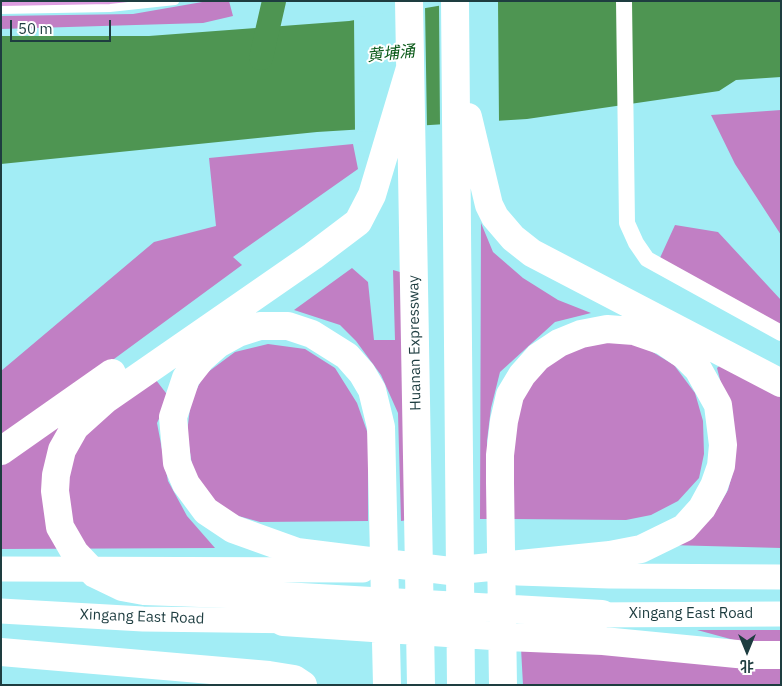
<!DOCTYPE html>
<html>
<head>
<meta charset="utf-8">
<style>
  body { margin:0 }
  #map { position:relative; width:782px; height:686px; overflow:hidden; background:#a2edf5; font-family:"IBM Plex Sans","Noto Sans SC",sans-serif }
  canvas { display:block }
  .frame { position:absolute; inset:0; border:2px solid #1e3d40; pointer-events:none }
  .north { position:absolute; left:722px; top:626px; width:50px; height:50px; -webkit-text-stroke:4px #fff; paint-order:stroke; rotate:180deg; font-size:14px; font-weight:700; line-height:20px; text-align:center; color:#1e3d40 }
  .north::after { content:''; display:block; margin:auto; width:18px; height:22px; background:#1e3d40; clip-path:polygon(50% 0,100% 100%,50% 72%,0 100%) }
  .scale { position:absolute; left:10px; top:20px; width:101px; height:22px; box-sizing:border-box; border:2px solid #1e3d40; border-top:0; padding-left:6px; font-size:15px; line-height:18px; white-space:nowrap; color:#1e3d40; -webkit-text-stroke:4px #fff; paint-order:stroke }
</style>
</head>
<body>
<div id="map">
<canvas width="782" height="686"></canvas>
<div class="frame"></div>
<div class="north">北</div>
<div class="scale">50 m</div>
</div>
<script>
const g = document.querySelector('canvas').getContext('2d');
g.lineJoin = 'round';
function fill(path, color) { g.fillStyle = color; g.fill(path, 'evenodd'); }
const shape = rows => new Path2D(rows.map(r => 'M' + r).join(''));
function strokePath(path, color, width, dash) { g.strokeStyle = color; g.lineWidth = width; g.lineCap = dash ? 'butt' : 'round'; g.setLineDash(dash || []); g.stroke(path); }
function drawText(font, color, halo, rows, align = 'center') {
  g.font = font + ' "IBM Plex Sans","Noto Sans SC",sans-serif'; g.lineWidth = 4; g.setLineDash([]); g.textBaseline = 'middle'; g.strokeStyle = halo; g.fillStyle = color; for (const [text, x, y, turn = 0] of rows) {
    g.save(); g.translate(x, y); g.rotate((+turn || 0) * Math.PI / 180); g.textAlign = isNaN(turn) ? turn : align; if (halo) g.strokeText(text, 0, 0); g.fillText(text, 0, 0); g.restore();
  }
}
const green = shape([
  [1,1,139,1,109,5,1,7]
]);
const forest = shape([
  [208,1,229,1,233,16,203,23,1,29,1,16,133,14],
  [781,110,781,235,735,164,711,115],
  [353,144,358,169,233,257,242,265,1,442,1,371,154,242,216,226,209,158],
  [481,223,493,252,523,278,558,300,591,313,555,322,500,372,491,408,487,441,487,519,480,519],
  [675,225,718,232,781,300,781,330,659,260],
  [352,268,368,282,374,340,395,340,393,270,400,272,408,520,401,521,398,413,381,375,356,341,340,325,294,310],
  [614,339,641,345,674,365,695,393,703,421,704,454,699,478,678,501,651,515,626,520,511,519,514,416,534,374,561,353],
  [268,344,305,349,335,368,357,403,368,434,368,521,260,522,217,510,194,478,187,433,191,400,204,375,235,352],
  [726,360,781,391,781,548,669,545,717,509,728,490,735,464,733,430,717,368],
  [143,363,169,397,157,423,168,481,187,516,215,548,1,549,1,466,48,429],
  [697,630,781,630,781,685,523,685,521,648,734,640]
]);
const water = shape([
  [467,1,781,1,781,77,736,80,719,91,527,119,317,132,1,164,1,36,149,36,349,21]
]);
const pier = shape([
  [452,1,498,1,499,123,440,127,439,4],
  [425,6,427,128,355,132,354,18]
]);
const river = shape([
  [261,58,274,1]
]);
const service = shape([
  [1,10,110,8,175,1]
]);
const minor = shape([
  [624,1,627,223,636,243,647,259,781,333]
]);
const primary = shape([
  [1,569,363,570],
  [518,573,609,576,781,577],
  [1,611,143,619,304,621],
  [581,615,781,614]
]);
const motorway = shape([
  [409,1,421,685],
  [455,1,461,685],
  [410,68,372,195,358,222,313,256,105,400,75,427,62,450,56,475,55,491,60,527,75,553,95,574,122,587,144,591,283,596,602,614],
  [468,117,489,205,495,217,513,238,532,253,781,383],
  [1,451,112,373],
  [283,622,507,637,603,641,747,655,781,655],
  [1,652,269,675,294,679,303,685],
  [387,685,381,427,372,390,362,373,347,356,312,334,288,326,260,326,238,333,218,344,201,359,186,378,173,417,177,463,186,484,206,511,233,529,297,552,450,571,610,555,641,549,684,528,702,508,714,486,721,466,723,445,718,405,698,369,685,356,663,341,634,331,607,329,581,334,559,343,538,357,522,375,510,395,504,421,500,455,500,483,503,685]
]);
const streetNames = [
  ["Huanan Expressway",415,343,-91],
  ["Xingang East Road",691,614],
  ["Xingang East Road",142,617,2]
];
const waterNames = [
  ["黄埔涌",391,54,-6]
];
fill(green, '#dd9de0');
fill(forest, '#c17fc4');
fill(water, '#4e9552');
fill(pier, '#a2edf5');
strokePath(river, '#4e9552', 24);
strokePath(service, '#fff', 8);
strokePath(minor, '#fff', 16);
strokePath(primary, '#fff', 25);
strokePath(motorway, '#fff', 28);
drawText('15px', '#1e3d40', '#fff', streetNames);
drawText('italic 16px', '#0b5a19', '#fff', waterNames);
</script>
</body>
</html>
